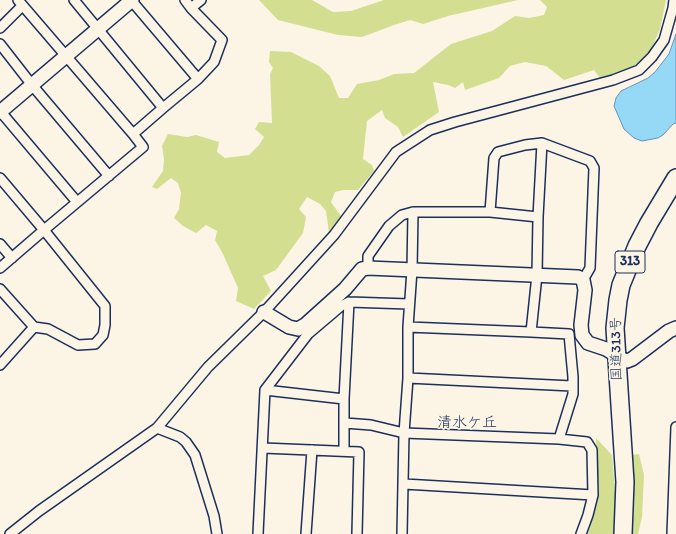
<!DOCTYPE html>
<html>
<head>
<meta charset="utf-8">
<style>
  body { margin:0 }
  canvas { display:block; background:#fcf5e5 }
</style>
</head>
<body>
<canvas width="676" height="534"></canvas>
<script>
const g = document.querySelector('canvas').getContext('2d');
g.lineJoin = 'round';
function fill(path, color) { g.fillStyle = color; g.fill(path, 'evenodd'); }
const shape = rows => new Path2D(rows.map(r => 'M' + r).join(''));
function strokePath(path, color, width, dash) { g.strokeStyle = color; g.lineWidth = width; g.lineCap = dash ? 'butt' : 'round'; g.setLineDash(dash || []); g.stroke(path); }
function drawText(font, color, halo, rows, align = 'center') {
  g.font = font + ' Itim,"Klee One",sans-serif'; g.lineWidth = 3.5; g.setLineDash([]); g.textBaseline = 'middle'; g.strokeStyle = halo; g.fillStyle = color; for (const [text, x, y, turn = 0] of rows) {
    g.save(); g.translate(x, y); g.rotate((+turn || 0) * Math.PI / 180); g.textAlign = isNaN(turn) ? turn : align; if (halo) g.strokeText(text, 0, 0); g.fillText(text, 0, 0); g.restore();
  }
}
const green = shape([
  [259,0,312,0,333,12,351,11,384,0,518,0,448,16,423,24,410,20,394,25,362,37,338,35,278,20],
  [540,0,666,0,660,29,653,45,645,58,629,69,600,78,594,70,564,80,546,66,525,62,510,66,499,78,465,90,463,82,455,88,448,85,433,82,439,112,403,137,398,127,385,118,382,110,367,121,363,159,372,165,374,171,358,190,343,190,335,192,331,202,341,216,329,233,326,211,320,204,307,197,299,209,306,217,303,233,276,270,263,276,271,291,254,309,236,301,238,288,223,254,215,240,217,231,206,225,196,233,183,226,174,218,179,209,181,193,178,183,171,178,157,189,152,187,163,171,164,159,162,146,168,134,187,137,196,135,219,142,217,152,225,158,249,155,259,145,264,137,255,129,259,122,272,123,270,74,273,68,269,62,270,51,291,52,319,66,330,76,339,98,348,98,357,84,379,80,394,74,414,73,451,44,492,31,515,16,529,18,544,15,547,7],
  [596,438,612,455,616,503,616,527,614,534,588,534,599,495],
  [639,454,644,475,642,517,638,534,629,534,633,521,631,455]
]);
const water = shape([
  [676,34,676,123,673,124,663,135,658,138,642,141,634,138,624,129,614,106,616,98,621,91,648,78,655,72,669,54,676,34]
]);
const street = shape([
  [18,0,133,134],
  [131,0,198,79],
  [191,8,201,0],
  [0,28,22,6],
  [0,44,32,85,109,176],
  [163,108,198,79,214,62,222,40,191,8,185,0],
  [0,111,77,202],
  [0,178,44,230,0,268],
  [490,212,494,158,498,152,525,145,542,143,590,161,594,168,590,268,583,280],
  [0,244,12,258],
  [368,268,368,256,389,226,402,215,413,212,490,212,538,217],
  [0,289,34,327,0,365],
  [34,327,48,329,78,345,95,344,103,335,105,325,105,306,44,230,143,147,133,134,163,108,74,0],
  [408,327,531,332,537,275,538,217,542,143],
  [531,332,569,334,573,377,573,394,559,439],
  [408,378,572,386],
  [265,390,344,399],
  [345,423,371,425,404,433,559,439,587,442,592,450,593,495,588,515,581,534],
  [157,428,180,437,186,442,195,455,214,516,217,534],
  [263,448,359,452,357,534],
  [344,451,344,399,349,302],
  [404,484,593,495],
  [10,534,39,511,157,428,208,367,264,312,334,235,396,152,430,130,455,122,613,80,639,70,652,57,664,40,673,8,674,0],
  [258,534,265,390,308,334,341,306,349,302,409,304],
  [306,534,312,450],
  [402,534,404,433,408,378,408,327,412,270,413,212],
  [672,534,676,427]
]);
const secondary = shape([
  [0,112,132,0],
  [264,312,289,327,298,329,305,325,345,289,362,269,368,268,578,277,583,280,585,290,581,325,582,335,588,343,606,349,622,359,627,361,632,359,669,331,676,328]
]);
const highway = shape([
  [623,534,625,482,615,328,618,300,621,285,637,246,649,223,676,178]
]);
const shields = [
  [630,262,30]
];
const shieldNames = [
  ["313",630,262]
];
const streetNames = [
  ["国道313号",617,349,-91]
];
const neighbourhoodNames = [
  ["清水ケ丘",467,423]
];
fill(green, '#d3de91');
fill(water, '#95d9f7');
strokePath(water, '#6495ba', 1);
strokePath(street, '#1b2f5e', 12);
strokePath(secondary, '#1b2f5e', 16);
strokePath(highway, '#1b2f5e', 20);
strokePath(street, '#fcf5e5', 9);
strokePath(secondary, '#fcf5e5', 13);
strokePath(highway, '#fcf5e5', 17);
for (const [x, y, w] of shields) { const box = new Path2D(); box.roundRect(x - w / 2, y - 11, w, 22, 3); g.fillStyle = '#fcf5e5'; g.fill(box); strokePath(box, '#1b2f5e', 1); }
drawText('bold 13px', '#1b2f5e', null, shieldNames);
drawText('14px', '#1b2f5e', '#fcf5e5', streetNames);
drawText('15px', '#1b2f5e', '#fcf5e5', neighbourhoodNames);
</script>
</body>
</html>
